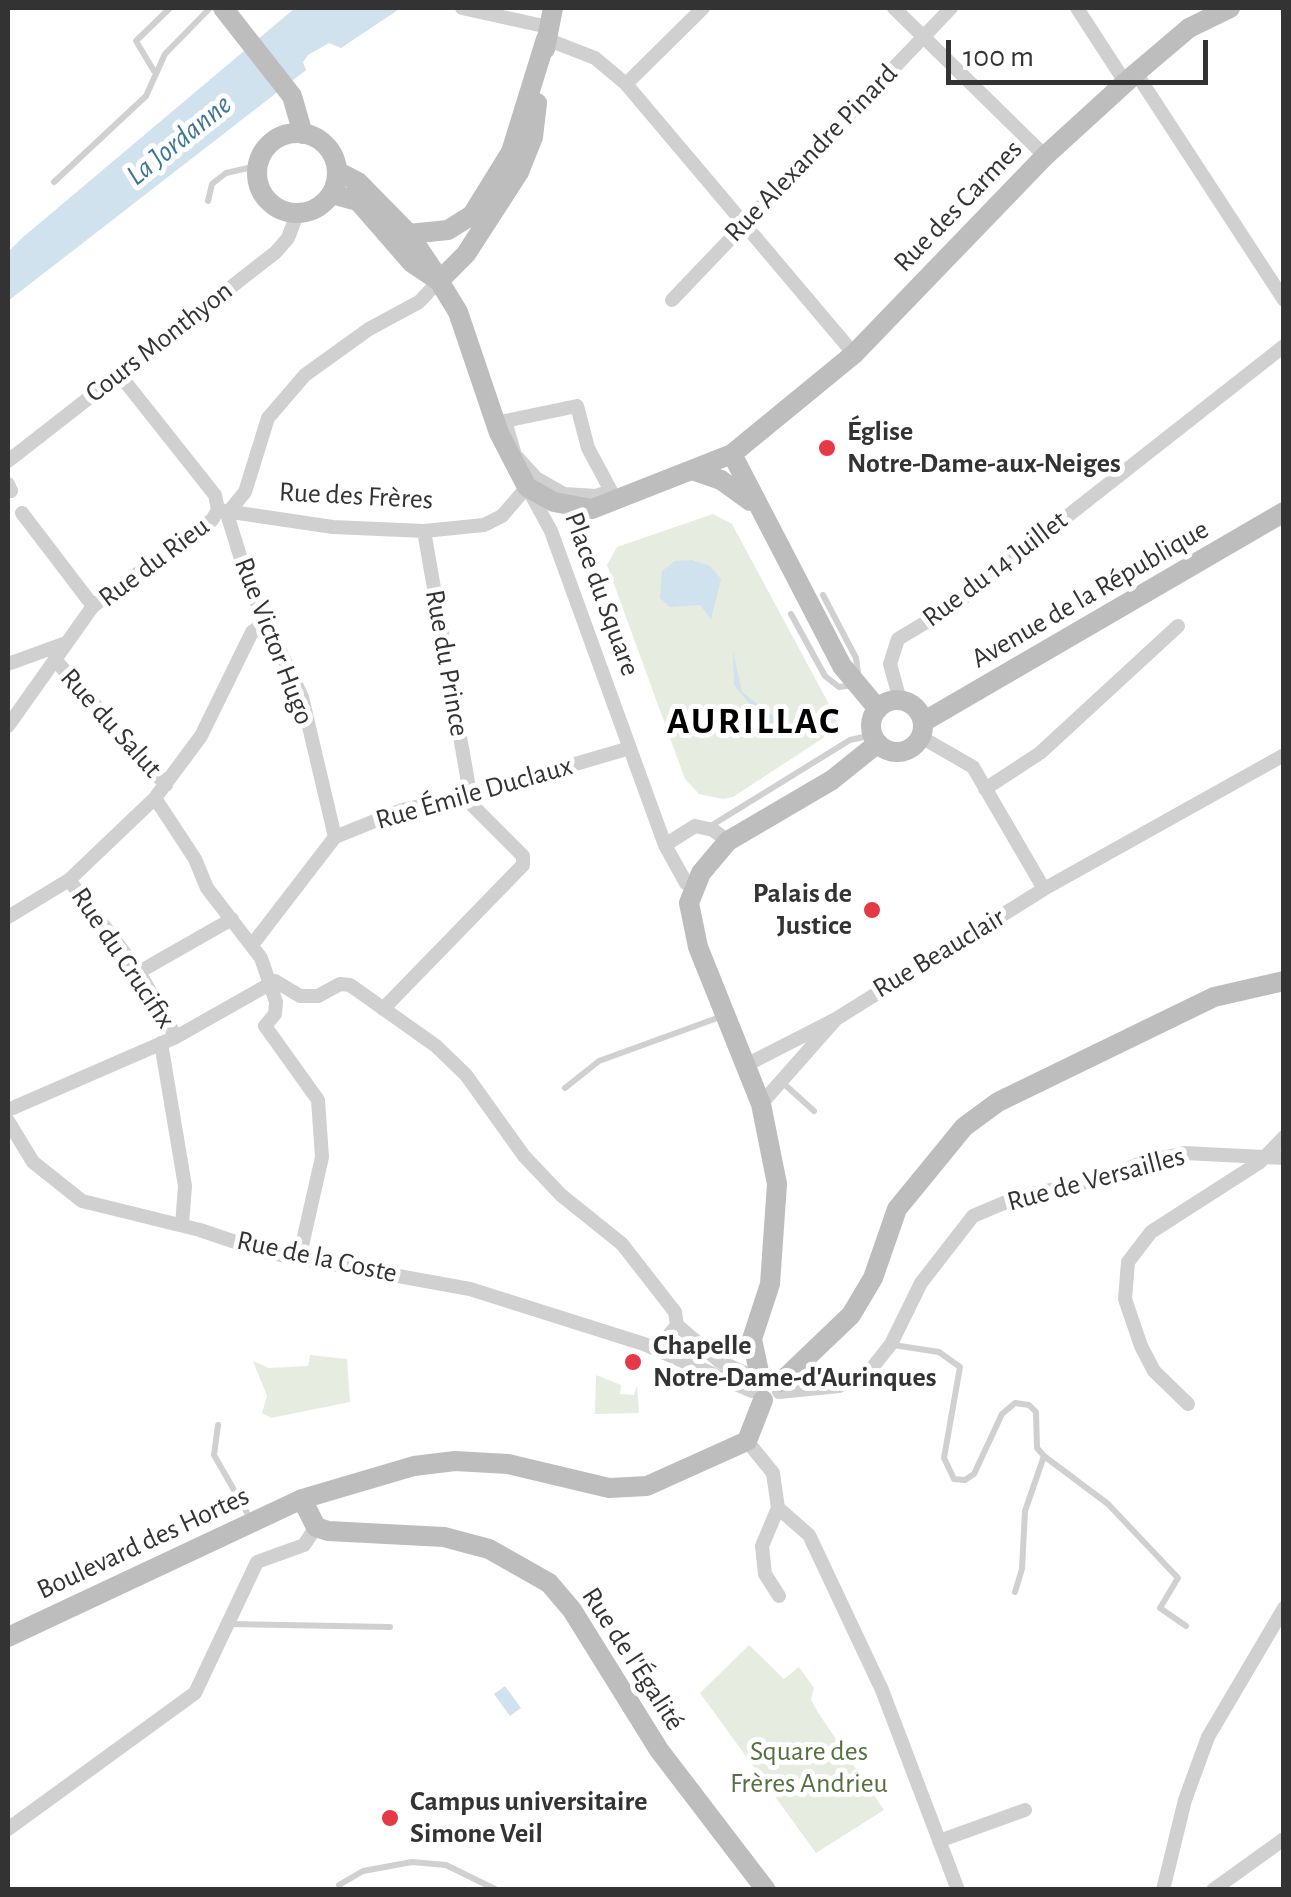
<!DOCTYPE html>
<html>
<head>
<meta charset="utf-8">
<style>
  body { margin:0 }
  #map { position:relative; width:1291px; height:1897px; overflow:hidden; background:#fff; font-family:"Alegreya Sans",sans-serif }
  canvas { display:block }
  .frame { position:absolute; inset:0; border:10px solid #333; pointer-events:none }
  .scale { position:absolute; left:946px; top:40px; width:262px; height:45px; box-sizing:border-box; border:5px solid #333; border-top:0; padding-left:12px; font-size:30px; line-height:35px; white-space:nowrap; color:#333; -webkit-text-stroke:8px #fff; paint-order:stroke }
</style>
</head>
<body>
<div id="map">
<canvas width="1291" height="1897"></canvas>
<div class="frame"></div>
<div class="scale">100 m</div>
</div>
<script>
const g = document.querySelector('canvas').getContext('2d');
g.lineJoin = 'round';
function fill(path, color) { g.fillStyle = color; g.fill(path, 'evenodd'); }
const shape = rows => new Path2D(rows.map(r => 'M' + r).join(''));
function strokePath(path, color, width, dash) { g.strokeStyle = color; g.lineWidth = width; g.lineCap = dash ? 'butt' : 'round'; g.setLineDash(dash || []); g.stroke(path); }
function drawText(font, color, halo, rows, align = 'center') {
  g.font = font + ' "Alegreya Sans",sans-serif'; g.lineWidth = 10; g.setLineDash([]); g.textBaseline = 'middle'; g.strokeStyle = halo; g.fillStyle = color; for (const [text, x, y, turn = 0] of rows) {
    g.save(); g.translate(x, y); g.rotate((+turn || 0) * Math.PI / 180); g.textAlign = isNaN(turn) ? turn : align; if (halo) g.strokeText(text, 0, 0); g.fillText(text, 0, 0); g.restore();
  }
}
const green = shape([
  [713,514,732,524,837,719,837,729,733,797,723,799,699,794,685,779,607,565,617,547],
  [310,1355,347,1359,350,1402,271,1418,262,1413,267,1396,253,1361,269,1368,308,1366],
  [596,1375,621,1385,620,1394,634,1395,637,1385,639,1413,595,1414],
  [749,1645,784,1679,799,1667,814,1688,811,1700,819,1714,884,1810,816,1853,700,1693]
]);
const water = shape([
  [295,8,401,8,341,48,329,43,308,55,303,62,306,70,8,301,8,252,22,238],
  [692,560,710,566,721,579,711,619,700,605,670,607,660,598,662,571,675,561],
  [733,651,742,692,778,720,773,738,759,735,759,715,734,685],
  [505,1686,521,1708,510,1716,494,1694]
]);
const lane = shape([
  [154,71,136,41,170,8],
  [54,182,146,96,165,54,210,8],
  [208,201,212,184,226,173,257,166],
  [823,595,856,658,858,673],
  [791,614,825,676,839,687,853,685],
  [709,827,850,740,873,735],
  [782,1082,814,1111],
  [565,1088,599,1061,720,1017],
  [893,1345,939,1352,960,1367,944,1458,954,1479,965,1480,974,1474,1002,1414,1015,1403,1029,1405,1036,1412,1037,1448,1044,1456,1108,1504,1178,1578,1160,1608,1186,1626],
  [218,1425,214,1455,250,1518],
  [1015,1592,1022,1569,1025,1511,1044,1456],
  [230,1624,390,1627],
  [341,1890,339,1885,363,1871,412,1862,446,1865,497,1890]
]);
const street = shape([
  [462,8,548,27],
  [894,8,1045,156],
  [1077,8,1125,82],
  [546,39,595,58,626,84,854,354],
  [1136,73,1284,300],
  [626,84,703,8],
  [672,300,951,8],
  [119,374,215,495,218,510],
  [577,406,588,448,611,491,596,496,564,494,536,478,515,455,505,421,577,406],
  [8,461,276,252,288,238,297,214],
  [8,484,11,491],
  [218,510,333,527,424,531,484,525,502,516,527,487,551,531,665,845,686,883,694,887],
  [22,513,93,606],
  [227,514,250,588,302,697,335,837],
  [227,514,245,492,268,418,305,375,369,329,419,302,439,281],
  [57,662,166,785],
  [8,664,63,644],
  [900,700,890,664,898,639,953,606,1284,346],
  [8,726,93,606,212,520,218,510],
  [921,737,973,767,1044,889],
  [985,789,1040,753,1178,626],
  [155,798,195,859,207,888,261,958,276,1002,275,1014,265,1026,318,1100,322,1157,299,1259],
  [665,845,695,826,713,830,728,841],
  [69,880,139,972,176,1037],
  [8,917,69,880,155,798,201,736,252,632,266,623],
  [252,945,335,837,402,810,469,795,630,748],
  [139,972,232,919],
  [383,1009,523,865,523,856,472,805,424,531],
  [836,1019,1044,889,1284,755],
  [161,1043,185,1186,182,1225],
  [746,1065,836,1019,761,1104],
  [8,1110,176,1037,275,981,300,996,318,996,340,984,350,985,436,1046,466,1075,524,1156,561,1195,622,1244,675,1312,677,1325],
  [8,1121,33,1162,82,1201,200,1230,265,1252,470,1289,644,1344,752,1391],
  [677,1325,719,1361,754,1377],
  [657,1350,677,1325],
  [779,1392,839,1386,872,1368,891,1344,921,1283,973,1216,1018,1197,1110,1177,1141,1163,1184,1153,1284,1158],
  [1188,1404,1154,1371,1141,1346,1125,1299,1128,1262,1151,1232,1260,1162,1284,1137],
  [747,1441,773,1473,778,1508,809,1535,882,1690,958,1890],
  [778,1508,762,1546,765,1574,779,1596],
  [8,1829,195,1693,257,1562,304,1545,316,1527],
  [939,1841,1025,1810],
  [1163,1890,1185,1800,1208,1737,1284,1608],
  [1213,1890,1284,1839]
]);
const secondary = shape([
  [223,8,292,96,303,134],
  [545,49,553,8],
  '257 173a40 40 0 1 1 80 0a40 40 0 1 1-80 0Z',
  [337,171,358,182,409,234,448,230,472,215,511,152,546,39],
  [332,194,358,201,412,263,439,281,458,312,499,433,527,487,554,502,592,509,732,454,854,354,1045,156,1136,73,1189,28,1230,8],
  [409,234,439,279],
  [439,281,466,254,519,172,533,137,537,103],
  [732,454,842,666,878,709],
  [695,471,721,480,750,501],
  '871 726a26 26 0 1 1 52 0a26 26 0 1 1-52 0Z',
  [923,722,1284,512],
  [759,1372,752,1339,770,1284,777,1184,761,1104,698,947,689,903,701,873,728,841,832,780,878,743],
  [781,1382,851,1315,873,1278,897,1209,964,1127,998,1102,1214,997,1284,981],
  [302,1499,316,1527,328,1531,444,1537,489,1549,549,1583,572,1610,659,1750,766,1890],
  [8,1637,302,1499,414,1466,455,1461,508,1464,609,1488,647,1486,747,1441,763,1400]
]);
const markers = [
  [827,448,10,"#e63946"],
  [872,910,10,"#e63946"],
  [633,1362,10,"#e63946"],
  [390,1818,10,"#e63946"]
];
const streetNames = [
  ["Rue Alexandre Pinard",811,153,-46],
  ["Rue des Carmes",958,206,-46],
  ["Cours Monthyon",159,342,-38],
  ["Rue des Frères",356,496,3],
  ["Rue du Rieu",154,562,-37],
  ["Rue du 14 Juillet",995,569,-37],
  ["Place du Square",602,594,70],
  ["Avenue de la République",1090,594,-30],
  ["Rue Victor Hugo",274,641,69],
  ["Rue du Prince",447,663,80],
  ["Rue du Salut",111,723,48],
  ["Rue Émile Duclaux",474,793,-16],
  ["Rue Beauclair",939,953,-31],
  ["Rue du Crucifix",123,958,56],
  ["Rue de Versailles",1096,1179,-15],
  ["Rue de la Coste",317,1257,12],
  ["Boulevard des Hortes",143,1543,-25],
  ["Rue de l'Égalité",633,1659,57]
];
const poiNames = [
  ["Église",847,432],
  ["Notre-Dame-aux-Neiges",847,464],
  ["Palais de",852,894,"right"],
  ["Justice",852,926,"right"],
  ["Chapelle",653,1346],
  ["Notre-Dame-d'Aurinques",653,1378],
  ["Campus universitaire",410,1802],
  ["Simone Veil",410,1834]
];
const parkNames = [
  ["Square des",809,1752],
  ["Frères Andrieu",809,1784]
];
const waterNames = [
  ["La Jordanne",179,140,-39]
];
const districtNames = [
  ["AURILLAC",754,722]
];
fill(green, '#e6ecdf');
fill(water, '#cfe2ee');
strokePath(lane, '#d0d0d0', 6);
strokePath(street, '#d0d0d0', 14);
strokePath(secondary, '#bdbdbd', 20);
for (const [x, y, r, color] of markers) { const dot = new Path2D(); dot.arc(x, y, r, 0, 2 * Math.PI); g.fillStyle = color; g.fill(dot); strokePath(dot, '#fff', 4); }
drawText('28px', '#333', '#fff', streetNames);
drawText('bold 28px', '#333', '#fff', poiNames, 'left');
drawText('28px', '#56703f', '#fff', parkNames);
drawText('italic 30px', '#3f7597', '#fff', waterNames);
g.letterSpacing = '2.5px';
drawText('bold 38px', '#000', '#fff', districtNames);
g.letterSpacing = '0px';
</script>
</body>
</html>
